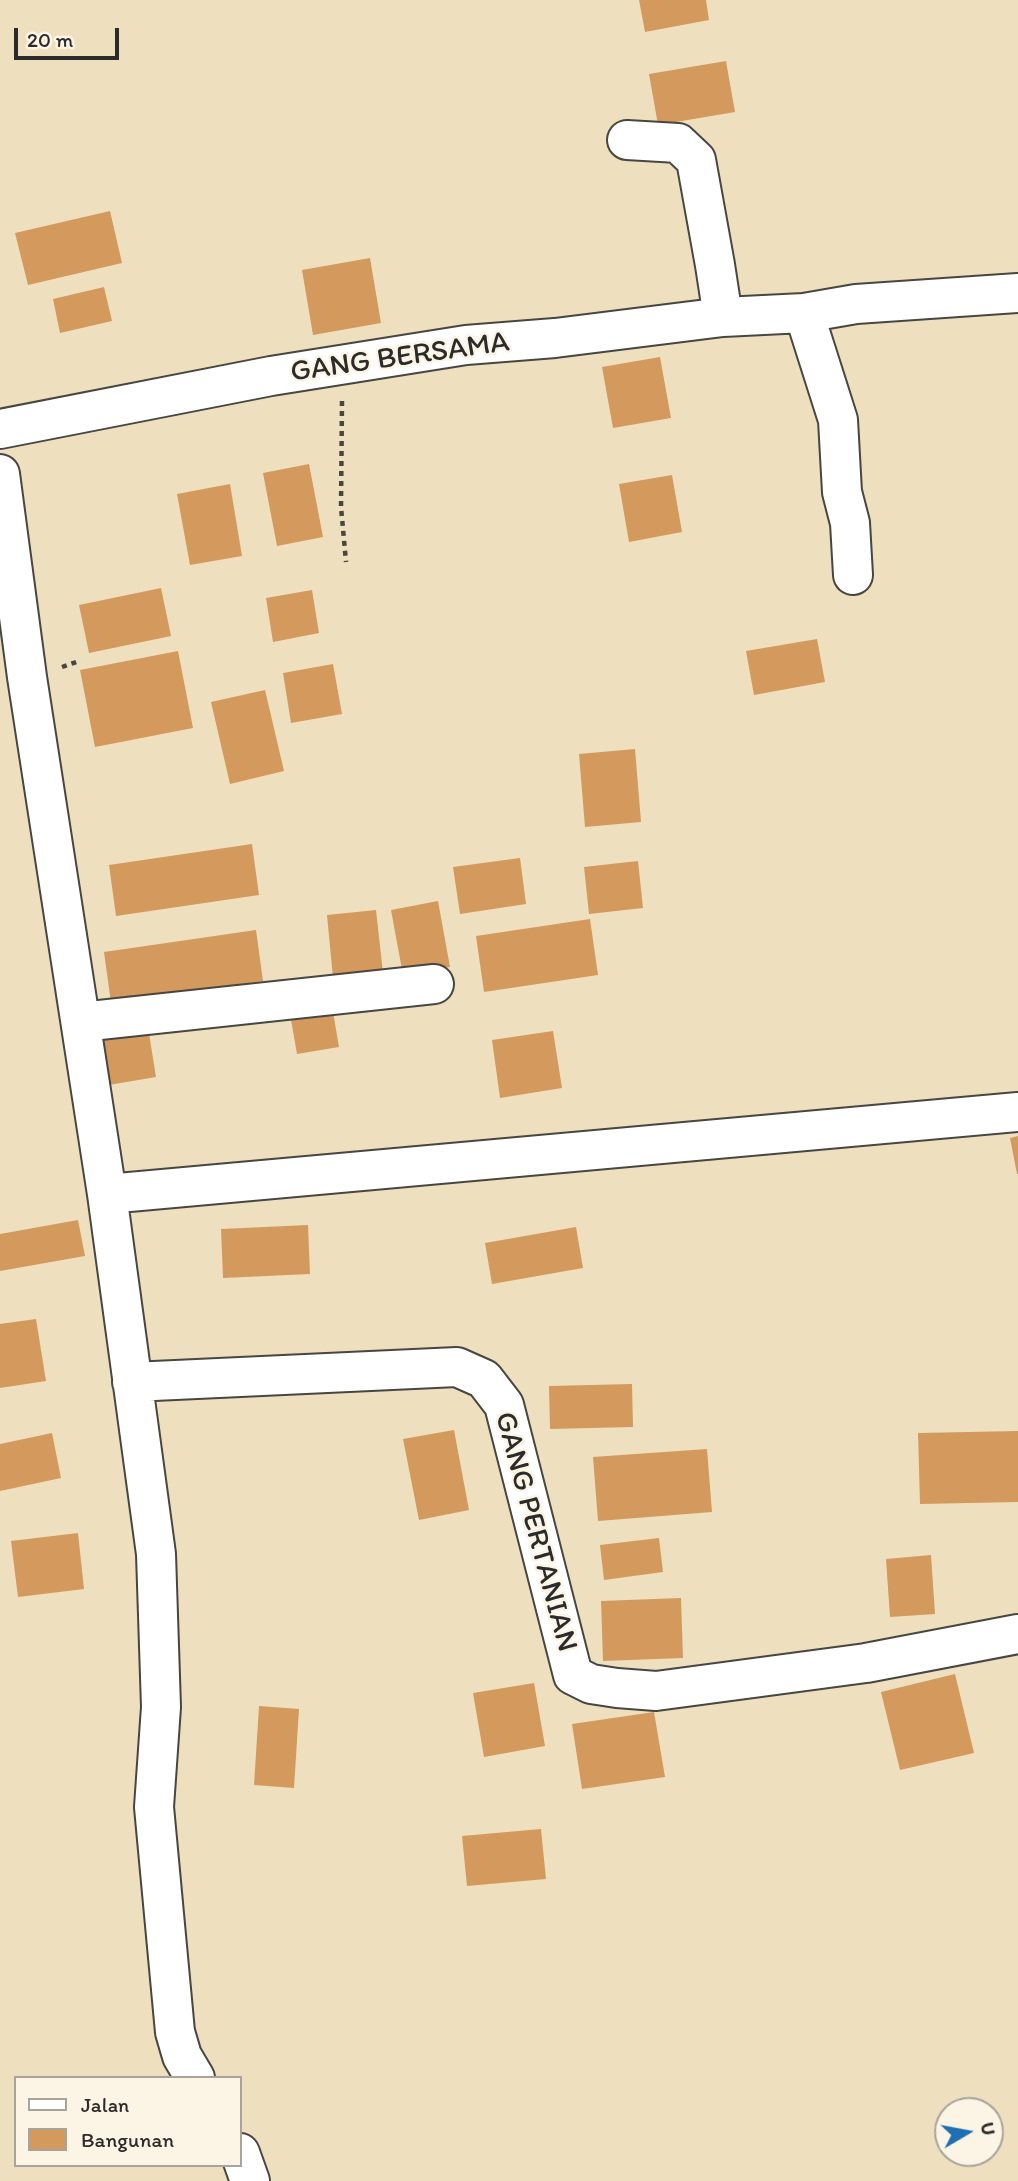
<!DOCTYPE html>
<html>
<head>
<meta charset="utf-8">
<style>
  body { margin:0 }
  #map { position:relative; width:1018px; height:2181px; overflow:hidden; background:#eee0bf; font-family:Itim,sans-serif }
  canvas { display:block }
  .legend { position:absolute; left:14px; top:2076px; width:228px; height:91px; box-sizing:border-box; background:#fcf5e5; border:2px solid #a8a49b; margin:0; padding:9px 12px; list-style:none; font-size:21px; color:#2b2b2b }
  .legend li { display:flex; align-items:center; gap:14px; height:35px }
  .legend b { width:35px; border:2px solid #a8a49b }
  .north { position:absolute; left:934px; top:2097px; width:70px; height:70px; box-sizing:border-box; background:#fcf5e5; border:2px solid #a8a49b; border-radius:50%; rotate:80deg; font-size:19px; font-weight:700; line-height:28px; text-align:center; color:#2b2b2b }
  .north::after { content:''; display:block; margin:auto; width:24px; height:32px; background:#1f6fb2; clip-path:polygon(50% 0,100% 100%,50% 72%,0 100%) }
  .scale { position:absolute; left:14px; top:28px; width:105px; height:32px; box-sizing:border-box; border:4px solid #2b2b2b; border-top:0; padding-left:9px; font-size:21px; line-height:24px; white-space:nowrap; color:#2b2b2b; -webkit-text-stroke:5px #fcf5e5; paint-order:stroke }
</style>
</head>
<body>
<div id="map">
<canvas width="1018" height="2181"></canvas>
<ul class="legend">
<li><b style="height:9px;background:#fff"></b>Jalan</li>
<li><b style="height:19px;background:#d4995d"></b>Bangunan</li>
</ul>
<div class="north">U</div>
<div class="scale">20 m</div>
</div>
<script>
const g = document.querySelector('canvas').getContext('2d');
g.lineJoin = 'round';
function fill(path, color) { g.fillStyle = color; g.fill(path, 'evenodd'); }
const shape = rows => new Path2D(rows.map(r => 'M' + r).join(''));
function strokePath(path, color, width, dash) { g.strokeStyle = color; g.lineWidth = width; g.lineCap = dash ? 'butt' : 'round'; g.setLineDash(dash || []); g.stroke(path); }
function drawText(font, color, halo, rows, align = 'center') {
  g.font = font + ' Itim,sans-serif'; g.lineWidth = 5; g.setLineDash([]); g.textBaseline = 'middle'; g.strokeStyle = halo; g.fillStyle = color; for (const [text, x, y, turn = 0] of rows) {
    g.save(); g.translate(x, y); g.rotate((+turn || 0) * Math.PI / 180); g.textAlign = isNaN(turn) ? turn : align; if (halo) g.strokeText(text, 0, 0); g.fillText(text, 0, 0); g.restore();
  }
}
const building = shape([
  [639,0,706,0,709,20,645,32],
  [726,61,735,112,658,125,649,74],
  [110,211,122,263,28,285,15,233],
  [370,258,381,323,313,335,302,270],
  [104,287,112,321,60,333,53,299],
  [660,357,671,418,613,428,602,367],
  [309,464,323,537,277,546,263,473],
  [672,475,682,532,629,542,619,484],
  [230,484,242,556,190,565,177,494],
  [161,588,171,636,89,653,79,605],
  [312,590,319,633,273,642,266,598],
  [817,639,825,682,754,695,746,651],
  [178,651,193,728,95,747,80,670],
  [333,664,342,714,291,723,283,673],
  [265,690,284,771,230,784,211,702],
  [635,749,641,822,585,827,579,754],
  [252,844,259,895,116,916,109,865],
  [520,858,526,904,460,914,453,867],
  [638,861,643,908,589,914,584,867],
  [438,901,450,967,403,975,391,910],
  [376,910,383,973,333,978,327,915],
  [590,919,598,975,484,992,476,936],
  [256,930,263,981,111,1003,104,952],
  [332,1006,339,1047,297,1054,290,1014],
  [148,1027,156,1077,103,1086,95,1037],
  [553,1031,562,1088,500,1098,492,1040],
  [1018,1136,1018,1174,1017,1174,1010,1138],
  [78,1220,85,1256,0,1271,0,1234],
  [308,1225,310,1274,223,1278,221,1229],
  [576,1227,583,1268,492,1284,485,1243],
  [36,1319,46,1381,0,1388,0,1324],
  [632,1384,633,1427,550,1429,549,1386],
  [454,1430,469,1510,419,1520,403,1439],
  [1018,1431,1018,1502,920,1504,918,1433],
  [52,1433,61,1478,0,1491,0,1444],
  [707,1449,712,1512,598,1521,593,1457],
  [78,1533,84,1589,18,1597,11,1541],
  [659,1538,663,1572,604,1580,600,1545],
  [931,1555,935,1614,890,1617,886,1559],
  [681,1598,683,1658,603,1661,601,1601],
  [955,1674,974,1753,900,1770,881,1692],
  [534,1683,545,1746,484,1757,473,1693],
  [259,1706,299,1709,294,1788,254,1785],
  [654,1712,665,1777,582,1789,572,1724],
  [541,1829,546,1879,467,1886,462,1836]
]);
const path = shape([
  [342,401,341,507,346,562],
  [62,667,79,661]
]);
const minor = shape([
  [627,140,678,143,696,160,715,265,723,317],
  [804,313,838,420,842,492,850,523,853,575],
  [0,429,271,376,466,345,555,338,723,317,804,313,856,304,1018,293],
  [0,474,27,677,107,1194,156,1554,161,1707,154,1807,175,2032,182,2056,195,2078],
  [81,1022,434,984],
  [107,1194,1018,1112],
  [132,1382,457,1367,484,1379,504,1405,573,1675,591,1684,617,1688,656,1691,866,1663,1018,1634],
  [240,2153,250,2181]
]);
const streetNames = [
  ["GANG BERSAMA",400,358,-8],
  ["GANG PERTANIAN",535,1532,75]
];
fill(building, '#d4995d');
strokePath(minor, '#484641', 42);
strokePath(path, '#484641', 4.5, [5, 5]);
strokePath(minor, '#fff', 38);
drawText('30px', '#2b2b2b', '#fcf5e5', streetNames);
</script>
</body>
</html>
